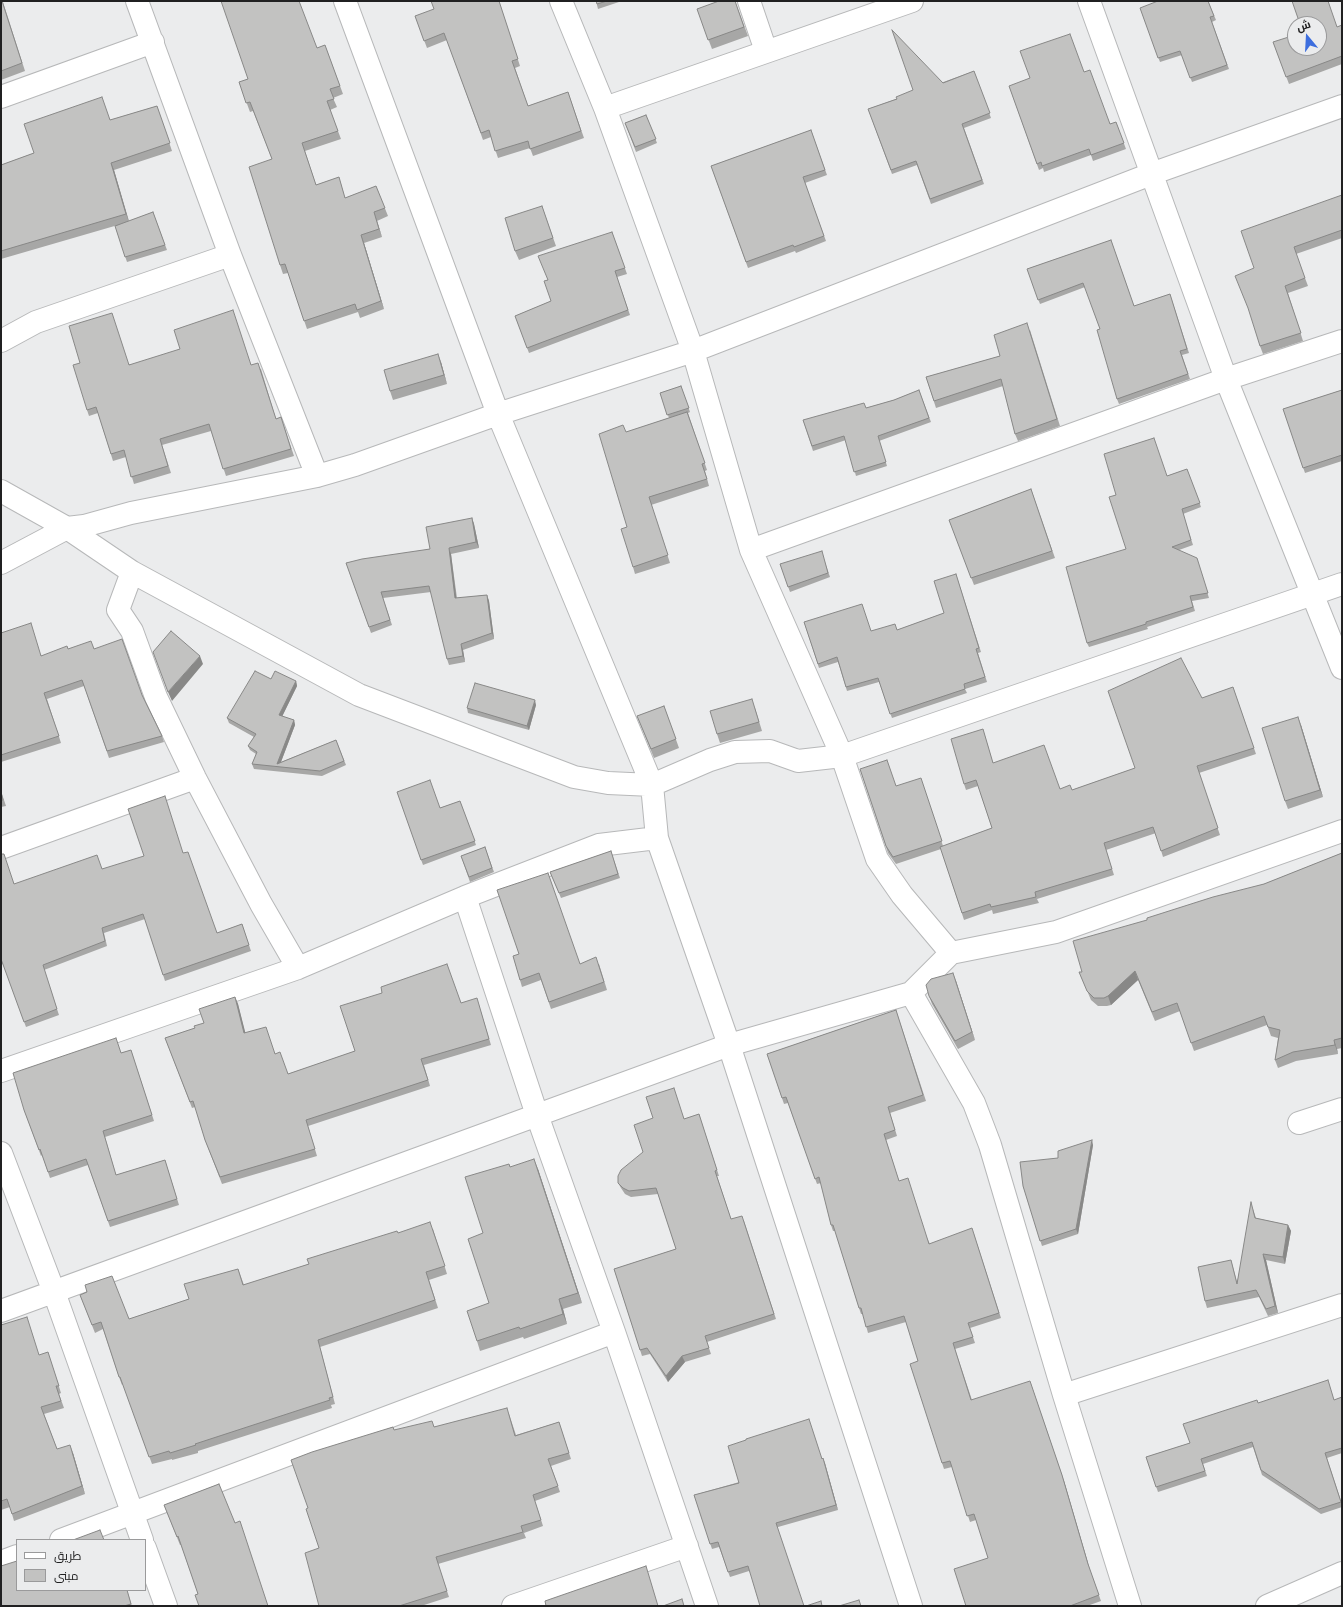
<!DOCTYPE html>
<html>
<head>
<meta charset="utf-8">
<style>
  body { margin:0 }
  #map { position:relative; width:1343px; height:1607px; overflow:hidden; background:#ebeced; font-family:Cabin,Cairo,sans-serif }
  canvas { display:block }
  .frame { position:absolute; inset:0; border:2px solid #202021; pointer-events:none }
  .legend { position:absolute; left:16px; top:1539px; width:130px; height:52px; box-sizing:border-box; background:#ebeced; border:1px solid #9a9a9b; margin:0; padding:5px 7px; list-style:none; font-size:12px; color:#202021 }
  .legend li { display:flex; align-items:center; gap:8px; height:20px }
  .legend b { width:20px; border:1px solid #9a9a9b }
  .north { position:absolute; left:1287px; top:16px; width:40px; height:40px; box-sizing:border-box; background:#ebeced; border:1px solid #9a9a9b; border-radius:50%; rotate:342deg; font-size:11px; font-weight:700; line-height:16px; text-align:center; color:#202021 }
  .north::after { content:''; display:block; margin:auto; width:14px; height:18px; background:#3d6ede; clip-path:polygon(50% 0,100% 100%,50% 72%,0 100%) }
</style>
</head>
<body>
<div id="map">
<canvas width="1343" height="1607"></canvas>
<div class="frame"></div>
<ul class="legend">
<li><b style="height:5px;background:#fff"></b>طريق</li>
<li><b style="height:11px;background:#c2c2c1"></b>مبنى</li>
</ul>
<div class="north">ش</div>
</div>
<script>
const g = document.querySelector('canvas').getContext('2d');
g.lineJoin = 'round';
const shape = rows => new Path2D(rows.map(r => 'M' + r).join(''));
function strokePath(path, color, width, dash) { g.strokeStyle = color; g.lineWidth = width; g.lineCap = dash ? 'butt' : 'round'; g.setLineDash(dash || []); g.stroke(path); }
function fill(path, color) { g.fillStyle = color; g.fill(path, 'evenodd'); }
const minor = shape([
  [137,1,230,255,317,476],
  [345,1,498,414,652,785,657,838,729,1045,911,1606],
  [561,1,605,108,693,351,751,550,842,756,877,859,902,895,951,953],
  [749,1,766,51],
  [1089,1,1226,379,1342,668],
  [1,97,153,42],
  [605,108,912,1],
  [1,341,36,322,230,255],
  [1,491,67,528,132,572,359,695,574,777,608,783,652,785,710,760,735,752,770,751,798,761,842,756,1342,584],
  [751,550,1226,379,1342,341],
  [1,563,67,528,84,526,131,513,317,476,355,465,498,414,693,351,1151,174,1342,106],
  [132,572,118,610,132,631,156,697,195,778,261,904,298,968],
  [1,848,195,778],
  [465,897,537,1115,614,1332,707,1606],
  [1,1071,298,968,465,897,599,845,657,838],
  [1299,1123,1342,1109],
  [1,1153,54,1292,142,1540],
  [1,1311,729,1045,911,993],
  [1064,1395,1342,1305],
  [61,1540,614,1332],
  [145,1548,166,1606],
  [1,1562,17,1556],
  [513,1606,687,1546],
  [1130,1606,1064,1395,990,1145,974,1103,911,993,951,953,1056,932,1342,831],
  [1267,1606,1342,1573]
]);
const wall = shape([
  [1,1,5,1,3,2,25,71,1,80],
  [499,1,520,66,515,68,528,106,568,92,584,138,533,156,530,148,498,158,491,137,483,140,447,40,427,48,415,16],
  [596,1,619,1,619,2,598,9],
  [735,1,748,36,712,49,697,9],
  [1208,1,1216,20,1212,22,1229,69,1192,82,1182,55,1160,62,1140,8],
  [1342,25,1342,64,1289,84,1273,42,1319,48,1337,27],
  [325,45,343,94,333,98,337,107,330,110,341,139,305,151,316,185,339,177,345,198,376,186,388,216,377,221,382,237,364,243,384,309,360,318,358,312,307,329,288,273,283,274,280,265,272,159,253,111,250,112,239,82,248,79,317,48],
  [974,71,991,118,964,128,984,184,931,204,917,165,892,174,868,109],
  [1084,72,1110,124,1116,122,1126,149,1093,161,1091,155,1044,172,1043,168,1039,170,1009,86],
  [157,106,172,151,114,170,129,221,153,212,167,250,127,262,115,226,118,225,1,259,1,165,34,153,110,120],
  [646,115,657,143,636,152,625,123],
  [811,130,827,175,805,183,826,241,796,253,795,251,748,268,711,166],
  [1342,195,1342,238,1296,254,1308,286,1288,293,1303,341,1263,354,1260,346,1254,268],
  [542,206,556,246,519,260,515,251],
  [612,232,627,274,617,277,630,315,529,353,515,316,551,301,547,280],
  [1111,240,1134,306,1170,294,1189,353,1182,355,1190,379,1119,404,1117,399,1100,329,1085,287,1040,304,1027,269],
  [1030,330,1060,426,1018,441,1015,434,1003,386,936,408,926,377,1000,356],
  [441,362,447,384,393,400,390,391],
  [80,363,129,364,252,365,261,369,276,419,281,417,294,456,226,476,211,431,162,445,171,473,134,484,126,457,113,461,98,413,89,416,87,410],
  [681,386,690,412,688,413,707,470,705,471,709,486,651,505,670,563,635,574,633,567,627,527,626,432,669,418,660,393],
  [919,390,931,422,879,441,887,466,856,476,846,440,813,451,803,420,866,408,894,400],
  [1342,390,1342,461,1305,473,1283,409],
  [1187,469,1201,507,1183,514,1193,545,1179,550,1198,563,1209,598,1192,601,1195,611,1147,627,1148,629,1089,647,1087,643,1126,549,1167,476],
  [1031,489,1055,558,974,585,949,520],
  [472,518,474,524,479,548,451,554,457,598,487,595,489,601,494,639,463,650,465,662,449,665,447,659,431,592,383,598,392,625,371,633,346,563,430,549],
  [823,556,830,577,790,592,780,564],
  [956,574,981,652,978,653,987,682,965,689,967,693,892,718,879,682,847,691,838,662,819,668,804,622,872,631,897,630,944,613],
  [1,633,42,656,68,649,94,649,142,695,162,736,164,742,109,758,84,686,47,699,61,743,1,762],
  [271,679,296,681,297,686,282,716,294,720,295,725,281,762,336,740,346,765,322,776,254,769,252,764,256,754,250,750,248,746,254,737,229,723,227,718],
  [1233,687,1256,754,1199,773,1220,835,1163,857,1156,833,1106,850,1114,875,1037,899,1039,903,993,914,992,910,964,920,941,849,896,864,888,853,860,769,896,786,923,785,943,846,992,828,978,786,966,790,964,784,983,729,993,763,1060,789,1072,790,1135,768,1202,698],
  [536,705,529,730,468,713,467,708],
  [664,706,679,748,654,758,637,716],
  [755,708,762,731,720,743,717,734],
  [1301,725,1323,797,1288,809,1285,801],
  [1,791,6,806,1,807],
  [397,792,440,808,460,801,476,845,423,865],
  [485,847,494,872,470,882,461,856],
  [611,851,620,878,561,898,550,872],
  [184,853,217,933,242,924,251,951,165,981,145,919,104,933,107,946,44,970,59,1015,26,1027,3,964,1,965,1,854,14,884,102,869],
  [1342,853,1342,1048,1337,1049,1338,1054,1296,1061,1278,1068,1275,1060,1278,1038,1271,1036,1267,1025,1194,1051,1180,1011,1155,1021,1138,980,1111,1005,1107,1006,1098,1006,1091,1000,1079,972,1082,972,1147,920,1264,884],
  [513,956,580,964,599,964,607,990,551,1009,541,980,522,987],
  [956,981,975,1040,958,1049,932,1004,929,996],
  [235,997,238,1004,245,1033,275,1054,288,1074,355,1051,461,1003,479,1005,491,1045,424,1065,430,1086,308,1126,317,1156,222,1184,205,1140,195,1107,192,1108,165,1038,195,1028,204,1023],
  [896,1010,926,1101,890,1113,897,1136,886,1140,899,1181,930,1244,974,1234,1001,1318,970,1328,975,1343,955,1349,972,1400,1064,1481,1090,1570,1101,1601,1087,1606,966,1606,988,1558,976,1520,970,1522,952,1467,944,1469,942,1463,918,1361,906,1322,868,1333,863,1314,861,1314,859,1308,835,1231,833,1231,831,1225,821,1183,817,1184,788,1103,784,1104,767,1054],
  [131,1050,154,1121,105,1137,116,1175,165,1160,179,1205,110,1227,88,1165,50,1178,42,1155,41,1156,24,1110,121,1053],
  [699,1114,719,1176,717,1176,731,1219,744,1221,776,1319,707,1342,711,1354,685,1362,668,1382,650,1354,642,1356,614,1269,676,1249,658,1194,631,1197,625,1194,621,1188,618,1183,684,1119],
  [1093,1145,1078,1234,1042,1246,1023,1186,1058,1158],
  [510,1167,538,1169,582,1303,563,1309,567,1324,524,1339,523,1337,480,1351,477,1341,489,1303,483,1233],
  [1253,1209,1256,1218,1288,1225,1291,1231,1285,1264,1266,1260,1278,1313,1268,1316,1259,1297,1207,1308,1205,1301,1231,1260,1233,1267,1237,1282],
  [433,1229,447,1274,429,1280,438,1308,320,1347,335,1404,331,1405,332,1408,198,1451,198,1453,172,1460,172,1459,152,1464,123,1384,122,1385,119,1377,103,1329,95,1333,80,1295,129,1319,189,1299,238,1269,244,1285,309,1264,398,1233],
  [1,1325,39,1355,48,1352,61,1393,59,1394,64,1408,44,1414,57,1449,73,1453,85,1494,14,1521,10,1507,1,1510],
  [1342,1397,1342,1453,1327,1458,1342,1504,1342,1507,1321,1514,1262,1475,1253,1447,1203,1464,1207,1476,1158,1492,1146,1457,1190,1443,1258,1403,1335,1400],
  [509,1414,516,1435,559,1422,571,1459,551,1466,560,1492,535,1501,543,1526,524,1533,526,1538,438,1564,449,1597,421,1606,319,1606,319,1548,308,1508,394,1430,434,1427],
  [823,1458,838,1510,778,1527,749,1571,730,1577,719,1547,712,1549,694,1495],
  [219,1484,198,1594,181,1545,180,1545,164,1505],
  [127,1590,132,1606,1,1606]
]);
const shadedWall = shape([
  [111,163,114,170,129,222,126,214],
  [374,212,377,221,382,237,379,229],
  [361,235,364,243,384,309,381,301],
  [438,354,441,362,447,384,444,375],
  [472,518,474,524,479,548,476,542],
  [449,548,451,554,457,604,455,598],
  [487,595,489,601,494,639,492,633],
  [461,644,463,650,465,662,463,656],
  [200,656,203,664,172,701,168,692],
  [296,681,297,686,281,719,279,715],
  [535,700,536,705,529,730,527,726],
  [1298,717,1301,725,1323,797,1320,790],
  [294,720,295,725,279,767,277,764],
  [1135,971,1138,980,1111,1005,1108,996],
  [953,973,956,981,975,1040,972,1032],
  [235,997,238,1004,247,1039,244,1033],
  [1334,1040,1337,1049,1338,1054,1335,1045],
  [1092,1140,1093,1145,1078,1234,1076,1229],
  [534,1159,538,1169,582,1303,578,1293],
  [1288,1225,1291,1231,1285,1264,1283,1257],
  [1263,1254,1266,1260,1278,1313,1275,1306],
  [559,1299,563,1309,567,1324,563,1314],
  [682,1356,685,1362,668,1382,666,1376],
  [1030,1381,1064,1481,1090,1570],
  [70,1445,73,1453,85,1494,82,1486],
  [823,1458,825,1463,838,1510,836,1505]
]);
const building = shape([
  [1,1,2,1,22,63,1,71,1,1],
  [221,1,299,1,317,48,325,45,340,86,330,89,334,99,327,101,338,131,302,143,316,185,339,177,345,198,376,186,385,208,374,212,379,229,361,235,381,301,357,310,355,304,304,321,285,264,280,265,249,167,272,159,250,102,246,103,239,82,248,79,221,1],
  [431,1,499,1,518,59,512,61,528,106,568,92,581,131,530,149,528,141,495,151,489,130,481,133,444,33,424,41,415,16,434,9,431,1],
  [596,1,607,1,597,4,596,1],
  [719,1,735,1,744,27,708,40,697,9,719,1],
  [1158,1,1208,1,1214,16,1210,17,1227,65,1190,78,1180,51,1158,58,1140,8,1158,1],
  [1292,1,1328,1,1337,27,1342,25,1342,56,1286,77,1273,42,1295,35,1295,48,1319,48,1319,24,1300,24,1292,1],
  [892,30,943,83,974,71,990,113,962,124,982,180,930,199,916,161,891,170,868,109,897,99,896,97,913,90,892,30],
  [1070,34,1084,72,1090,70,1110,124,1116,122,1124,143,1091,155,1089,149,1042,166,1041,162,1037,164,1009,86,1030,78,1020,51,1070,34],
  [102,97,110,120,157,106,170,143,111,163,126,214,1,251,1,165,34,153,24,124,102,97],
  [646,115,656,139,635,147,625,123,646,115],
  [811,130,825,170,803,177,824,236,794,247,793,245,746,262,711,166,811,130],
  [1342,195,1342,230,1294,247,1305,278,1285,286,1301,333,1260,346,1248,308,1235,276,1254,268,1241,231,1342,195],
  [542,206,553,238,515,251,505,218,542,206],
  [153,212,165,245,125,257,115,226,153,212],
  [612,232,625,268,615,271,628,310,527,348,515,316,551,301,544,281,548,280,538,256,612,232],
  [1111,240,1134,306,1170,294,1187,349,1180,351,1188,374,1117,399,1097,330,1100,329,1083,283,1038,300,1027,269,1111,240],
  [233,310,251,365,258,363,276,419,281,417,291,449,223,469,209,424,160,439,168,466,131,477,124,450,111,454,96,407,87,410,73,365,80,363,69,326,112,313,129,365,180,349,174,330,233,310],
  [1027,323,1057,419,1015,434,1001,379,934,401,926,377,1000,356,994,335,1027,323],
  [438,354,444,375,390,391,384,370,438,354],
  [681,386,689,408,667,415,660,393,681,386],
  [919,390,929,418,878,436,886,462,854,472,844,436,812,446,803,420,864,403,866,408,894,400,919,390],
  [1342,390,1342,455,1303,468,1283,409,1342,390],
  [687,412,705,463,702,464,707,479,649,497,668,555,633,567,621,529,627,527,599,434,623,425,626,432,687,412],
  [1154,438,1167,476,1187,469,1200,503,1182,509,1191,540,1172,547,1197,558,1208,593,1190,596,1193,607,1146,622,1146,624,1087,643,1066,567,1126,549,1109,497,1116,495,1104,454,1154,438],
  [1031,489,1052,551,971,578,949,520,1031,489],
  [472,518,476,542,449,548,455,598,487,595,492,633,461,644,463,656,447,659,429,586,381,592,390,620,369,627,346,563,362,559,430,549,426,527,472,518],
  [822,551,828,573,788,587,780,564,822,551],
  [956,574,979,648,976,649,985,677,964,684,965,689,890,714,878,678,846,687,837,657,818,664,804,622,862,604,871,631,895,624,897,630,944,613,934,581,956,574],
  [31,623,41,656,67,646,68,649,91,641,94,649,122,639,142,695,162,736,107,751,82,680,44,693,59,736,1,755,1,633,31,623],
  [171,631,200,656,168,692,153,652,171,631],
  [1181,658,1202,698,1233,687,1254,748,1197,766,1218,828,1161,851,1153,827,1104,843,1112,869,1035,892,1036,897,991,907,990,904,962,913,940,847,992,828,976,780,964,784,951,739,983,729,993,763,1044,745,1060,789,1070,785,1072,790,1135,768,1108,691,1181,658],
  [255,671,271,679,275,671,296,681,279,715,294,720,277,764,336,740,344,761,320,771,252,764,257,752,248,746,256,734,227,718,255,671],
  [475,683,535,700,527,726,467,708,475,683],
  [752,699,759,722,717,734,710,711,752,699],
  [664,706,676,739,651,749,637,716,664,706],
  [1298,717,1320,790,1285,801,1262,728,1298,717],
  [887,760,896,786,921,778,942,841,893,857,886,846,860,769,887,760],
  [430,780,440,808,460,801,475,841,421,860,397,792,430,780],
  [1,792,3,800,1,800,1,792],
  [165,796,183,853,188,852,217,933,242,924,249,945,163,975,143,914,102,928,105,941,43,965,57,1009,24,1022,1,959,1,854,4,854,14,884,97,855,102,869,144,856,128,809,165,796],
  [485,847,492,868,469,877,461,856,485,847],
  [611,851,618,874,559,893,550,872,611,851],
  [1342,853,1342,1038,1334,1040,1335,1045,1293,1052,1275,1060,1280,1030,1268,1027,1264,1016,1191,1043,1177,1003,1152,1012,1135,971,1108,996,1104,998,1094,998,1087,991,1079,972,1082,972,1073,941,1147,920,1147,918,1213,897,1264,884,1342,853],
  [548,873,580,964,596,957,604,982,549,1002,539,973,520,980,513,956,519,954,497,890,548,873],
  [447,964,461,1003,477,998,489,1039,421,1059,428,1080,306,1120,315,1149,220,1177,205,1140,193,1101,190,1102,165,1038,195,1028,194,1026,204,1023,199,1009,235,997,244,1033,266,1027,275,1054,280,1052,288,1074,355,1051,340,1006,382,993,381,987,447,964],
  [953,973,972,1032,955,1041,929,996,926,985,931,979,953,973],
  [896,1010,923,1095,888,1107,895,1130,884,1134,899,1181,908,1178,929,1244,972,1228,999,1313,968,1323,973,1337,953,1343,971,1400,1030,1381,1062,1475,1088,1564,1099,1595,1070,1606,966,1606,954,1569,988,1558,974,1514,967,1516,950,1461,942,1463,910,1364,918,1361,904,1316,866,1327,861,1308,859,1308,833,1225,831,1225,819,1177,815,1179,786,1097,782,1098,767,1054,896,1010],
  [116,1038,121,1053,131,1050,152,1115,103,1131,116,1175,165,1160,177,1199,108,1221,86,1159,48,1172,40,1149,39,1150,24,1110,13,1073,116,1038],
  [674,1088,684,1119,699,1114,717,1170,715,1171,731,1219,742,1216,774,1314,705,1336,709,1348,682,1356,666,1376,647,1348,640,1350,614,1269,676,1249,656,1188,629,1191,623,1188,618,1183,618,1176,621,1170,643,1152,634,1125,653,1118,646,1097,674,1088],
  [1092,1140,1076,1229,1040,1241,1023,1186,1020,1162,1058,1158,1058,1151,1092,1140],
  [534,1159,578,1293,559,1299,563,1314,520,1329,519,1327,477,1341,467,1311,489,1303,468,1239,483,1233,465,1177,509,1164,510,1167,534,1159],
  [1251,1202,1255,1218,1288,1225,1283,1257,1263,1254,1275,1306,1266,1309,1256,1290,1205,1301,1198,1267,1231,1260,1237,1284,1251,1202],
  [430,1222,445,1266,426,1272,435,1300,318,1340,333,1397,329,1398,330,1400,195,1444,196,1445,170,1453,169,1451,149,1457,120,1377,119,1377,101,1322,92,1325,80,1295,87,1292,85,1285,112,1276,129,1319,189,1299,184,1284,238,1269,243,1285,309,1264,307,1259,397,1231,398,1233,430,1222],
  [27,1317,39,1355,48,1352,59,1386,56,1386,61,1401,41,1407,57,1449,70,1445,82,1486,12,1514,7,1499,1,1501,1,1325,27,1317],
  [1328,1380,1334,1400,1342,1397,1342,1448,1325,1453,1341,1502,1319,1509,1261,1470,1252,1442,1201,1459,1205,1471,1156,1487,1146,1457,1190,1443,1183,1424,1257,1400,1258,1403,1328,1380],
  [507,1408,515,1436,559,1422,569,1453,548,1459,558,1486,533,1495,541,1520,521,1526,523,1532,436,1557,447,1591,399,1606,319,1606,305,1553,319,1548,306,1509,308,1508,291,1460,312,1452,393,1427,394,1430,432,1421,434,1427,507,1408],
  [809,1419,822,1459,823,1458,836,1505,776,1523,804,1606,760,1606,748,1566,728,1572,718,1542,710,1544,694,1495,739,1483,728,1446,746,1440,746,1439,809,1419],
  [219,1484,235,1523,240,1521,268,1606,199,1606,195,1595,198,1594,178,1536,177,1537,164,1505,219,1484],
  [100,1530,104,1540,73,1540,100,1530],
  [17,1561,17,1590,127,1590,131,1604,124,1606,1,1606,1,1566,17,1561],
  [646,1566,658,1606,546,1606,545,1601,646,1566],
  [682,1599,684,1606,663,1606,682,1599],
  [859,1600,861,1606,839,1606,859,1600],
  [821,1601,822,1606,806,1606,821,1601]
]);
strokePath(minor, '#b7b8b9', 24);
strokePath(minor, '#fff', 22);
fill(wall, '#a7a7a6');
fill(shadedWall, '#888887');
fill(building, '#c2c2c1');
strokePath(building, '#888887', 1);
</script>
</body>
</html>
